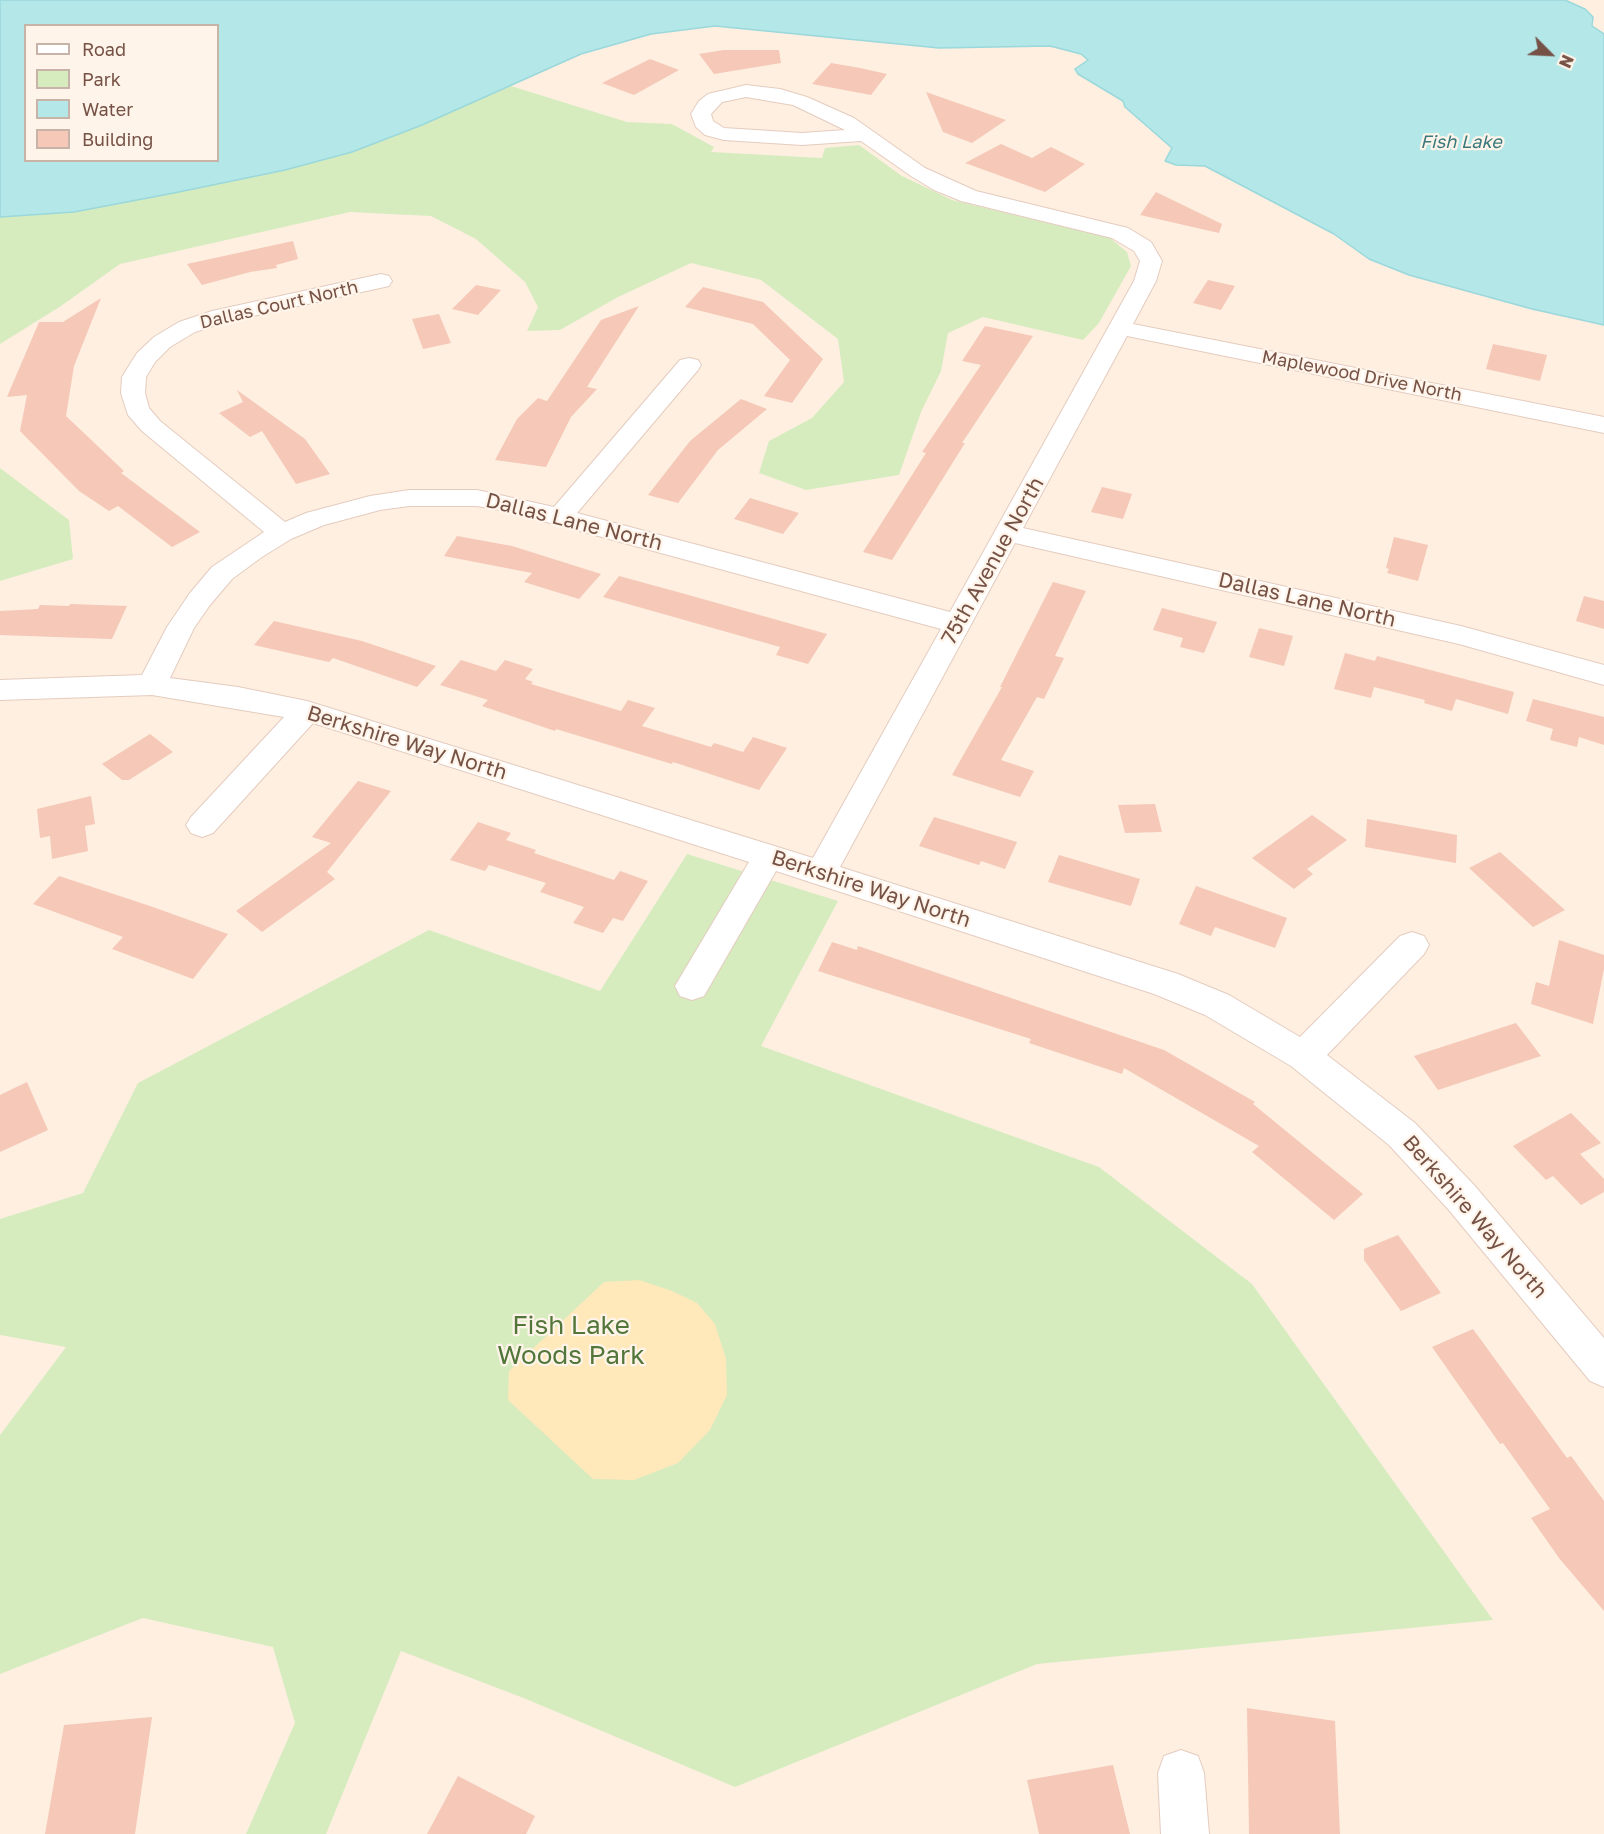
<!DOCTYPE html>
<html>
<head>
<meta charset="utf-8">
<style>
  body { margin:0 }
  #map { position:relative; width:1604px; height:1834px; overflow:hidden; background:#feefe1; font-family:"Golos Text",sans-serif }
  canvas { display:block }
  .legend { position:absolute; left:24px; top:24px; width:195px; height:138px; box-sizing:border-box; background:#fff4e9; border:2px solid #c8b3a8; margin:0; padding:8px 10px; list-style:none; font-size:18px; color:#765246 }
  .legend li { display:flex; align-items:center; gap:12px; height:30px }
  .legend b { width:30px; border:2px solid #c8b3a8 }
  .north { position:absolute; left:1520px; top:24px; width:60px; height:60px; -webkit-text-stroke:4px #fff4e9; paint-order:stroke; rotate:114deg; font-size:16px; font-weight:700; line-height:24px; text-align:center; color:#765246 }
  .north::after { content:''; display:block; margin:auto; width:21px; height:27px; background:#765246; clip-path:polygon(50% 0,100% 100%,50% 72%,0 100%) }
</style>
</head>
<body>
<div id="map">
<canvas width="1604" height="1834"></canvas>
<ul class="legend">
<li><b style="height:8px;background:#fff"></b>Road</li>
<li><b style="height:16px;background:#d6ecbf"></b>Park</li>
<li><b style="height:16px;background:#b4e7e8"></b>Water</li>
<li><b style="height:16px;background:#f5c8b7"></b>Building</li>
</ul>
<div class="north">N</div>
</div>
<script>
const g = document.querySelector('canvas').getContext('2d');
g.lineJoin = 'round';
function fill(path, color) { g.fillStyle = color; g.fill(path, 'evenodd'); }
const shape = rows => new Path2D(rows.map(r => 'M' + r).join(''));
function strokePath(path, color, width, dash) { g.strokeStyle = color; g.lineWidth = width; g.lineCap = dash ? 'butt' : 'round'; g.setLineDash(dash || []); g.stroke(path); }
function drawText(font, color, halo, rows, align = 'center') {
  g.font = font + ' "Golos Text",sans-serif'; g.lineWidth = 4.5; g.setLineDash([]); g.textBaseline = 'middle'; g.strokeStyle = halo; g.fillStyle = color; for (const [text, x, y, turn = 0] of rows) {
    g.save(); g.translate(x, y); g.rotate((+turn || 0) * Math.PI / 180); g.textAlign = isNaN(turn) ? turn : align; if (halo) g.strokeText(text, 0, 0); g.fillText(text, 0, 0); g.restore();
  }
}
const green = shape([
  [511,86,627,122,672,124,714,147,711,152,822,158,825,148,859,145,902,176,952,200,1110,238,1127,252,1131,266,1099,323,1083,340,983,317,948,333,941,371,921,412,899,475,806,490,759,473,769,441,812,418,844,382,838,339,761,280,691,263,618,297,560,330,527,331,538,307,525,282,476,239,431,216,350,212,120,264,61,306,0,344,0,217,74,212,285,170,352,152],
  [0,468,69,520,73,559,0,581],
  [687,854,838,901,761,1046,1099,1167,1252,1284,1493,1620,1037,1664,735,1787,526,1699,401,1651,326,1834,246,1834,295,1723,273,1647,143,1618,0,1674,0,1435,66,1347,0,1335,0,1219,83,1193,138,1083,429,930,600,991]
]);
const sand = shape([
  [639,1280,672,1291,697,1303,715,1324,726,1359,727,1395,710,1430,678,1463,634,1480,593,1479,508,1400,509,1371,604,1282]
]);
const water = shape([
  [0,0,1565,0,1585,9,1593,17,1592,26,1604,34,1604,325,1532,309,1409,275,1369,259,1334,234,1205,166,1176,165,1165,161,1172,148,1125,107,1123,101,1078,74,1075,69,1088,60,1081,54,1050,46,939,48,715,26,651,34,581,54,422,125,352,152,285,170,174,193,74,212,0,217,0,0],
  [26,26,218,26,218,160,26,160,26,26]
]);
const building = shape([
  [724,50,779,50,781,63,714,74,699,54],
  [650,59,679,70,634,95,602,83],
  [831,63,860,68,887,74,871,95,812,84],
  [926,92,1006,120,972,143,943,132],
  [1001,144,1032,158,1051,147,1085,164,1045,192,965,163],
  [1156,192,1222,224,1219,233,1140,215],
  [293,241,298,259,276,265,277,268,250,272,202,285,187,264],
  [1208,280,1235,286,1221,310,1193,303],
  [476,285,501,290,478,315,452,309],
  [703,287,763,302,823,359,792,403,764,396,790,360,753,324,685,307],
  [101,298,74,366,66,416,124,471,121,473,200,532,172,547,118,506,109,511,79,491,20,431,27,395,7,397,39,322,63,322],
  [639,306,587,387,597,389,571,417,546,467,495,460,517,419,538,398,547,401,601,320],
  [439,314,451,343,423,349,412,319],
  [985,326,1033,336,962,443,965,443,892,560,863,552,926,453,922,452,981,365,962,361],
  [1493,344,1547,355,1540,381,1486,369],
  [237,390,305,439,330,474,296,484,262,431,250,437,219,413,243,402],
  [741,399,767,409,718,450,678,503,648,495,690,441],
  [1102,487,1132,494,1123,519,1091,512],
  [750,498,799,513,783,534,734,519],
  [457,536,512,546,601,574,579,599,524,582,532,573,444,556],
  [1394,537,1428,545,1418,581,1387,573,1389,569,1386,568],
  [619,576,685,594,827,634,808,664,776,655,780,647,603,597],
  [1053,582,1086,591,1055,656,1064,658,1044,699,1037,697,1001,760,1034,771,1020,797,952,775,1002,687,1000,687],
  [1584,596,1604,601,1604,629,1576,621],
  [70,604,127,606,112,639,0,635,0,611,38,609,40,605,69,606],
  [1162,608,1217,622,1204,653,1180,647,1183,638,1153,630],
  [274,621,362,641,436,666,417,687,333,658,329,662,254,645],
  [1259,628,1293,636,1284,666,1249,657],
  [1345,653,1375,661,1377,656,1514,692,1508,714,1456,699,1452,711,1424,703,1425,700,1374,687,1371,698,1334,689],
  [461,660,496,671,505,660,533,669,525,679,533,682,531,684,621,711,628,700,655,708,642,726,711,747,714,743,743,752,753,737,787,748,759,790,673,762,672,764,556,729,555,731,482,706,488,700,440,685],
  [1533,699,1604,717,1604,745,1579,737,1577,747,1550,740,1553,729,1526,721],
  [150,734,173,752,129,780,122,780,102,764],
  [358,781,391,791,327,872,335,879,262,932,236,911,331,843,312,837],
  [91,796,95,824,85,826,88,851,52,859,50,836,40,838,37,809],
  [1155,804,1162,832,1125,833,1118,805],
  [1312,815,1347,840,1307,869,1313,874,1294,889,1252,858],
  [934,817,1017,842,1005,869,981,861,979,865,919,846],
  [1367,819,1457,835,1456,863,1365,847],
  [478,822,511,833,506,840,536,850,534,853,614,880,620,871,648,881,623,921,613,918,603,933,573,923,584,907,540,892,546,883,489,865,485,871,450,860],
  [1500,852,1565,910,1533,927,1469,868],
  [1059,855,1140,879,1131,906,1048,882],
  [59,876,150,906,228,934,193,979,112,949,123,937,33,904],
  [1196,886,1287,918,1275,948,1215,927,1211,936,1179,924],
  [1559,940,1604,955,1604,969,1593,1024,1531,1004,1536,982,1549,986],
  [832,942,857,950,858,946,1164,1050,1255,1102,1253,1104,1363,1194,1334,1220,1252,1152,1259,1146,1124,1068,1122,1074,1029,1043,1031,1039,818,971],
  [1516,1023,1541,1056,1438,1090,1414,1056],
  [27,1082,48,1130,0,1152,0,1095],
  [1571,1113,1601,1143,1580,1154,1604,1179,1604,1192,1581,1205,1553,1176,1546,1180,1513,1146],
  [1398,1235,1441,1293,1401,1311,1364,1260,1364,1249],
  [1473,1329,1567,1458,1571,1456,1604,1501,1604,1611,1559,1558,1531,1518,1550,1509,1503,1443,1500,1444,1432,1347],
  [1247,1708,1335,1721,1340,1834,1249,1834],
  [152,1717,135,1834,45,1834,64,1725],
  [1113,1765,1130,1834,1039,1834,1027,1780],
  [458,1776,535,1816,526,1834,427,1834]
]);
const minor = shape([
  [746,85,780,89,807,97,854,118,925,168,976,191,1128,228,1151,242,1162,261,1156,281,1133,324,1604,417,1604,433,1127,336,1023,528,1461,626,1604,665,1604,685,1459,644,1015,543,840,867,1178,974,1229,995,1300,1037,1400,936,1412,932,1424,936,1429,945,1424,954,1327,1055,1415,1123,1474,1185,1604,1338,1604,1387,1590,1381,1448,1209,1389,1145,1291,1066,1205,1015,1154,994,776,871,704,996,692,1000,680,996,675,986,749,862,313,723,213,833,202,837,191,833,186,825,191,817,284,717,152,695,0,700,0,680,142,675,167,627,190,593,212,567,264,532,142,431,128,415,121,393,122,377,137,353,154,337,179,322,212,311,381,274,389,276,392,281,389,286,226,322,195,332,170,347,155,362,146,377,145,393,149,408,160,421,285,522,306,513,370,496,409,490,477,490,554,507,680,360,689,358,698,360,701,365,698,370,577,513,950,612,1134,281,1140,261,1134,251,1112,238,961,201,934,190,911,176,861,141,802,145,724,140,705,135,696,127,691,114,699,101,708,94,746,85],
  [746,97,793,105,845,130,802,133,724,128,713,121,711,114,722,102,746,97],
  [409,506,477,506,506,511,941,629,813,858,307,701,238,687,170,678,194,628,210,605,232,579,262,557,291,539,324,525,380,510,409,506],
  [1181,1750,1198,1756,1204,1773,1209,1834,1161,1834,1158,1773,1164,1756,1181,1750]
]);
const farWaternames = [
  ["Fish Lake",1461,142]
];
const farStreetnames = [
  ["Dallas Court North",279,305,-13],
  ["Maplewood Drive North",1362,376,11]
];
const streetNames = [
  ["Dallas Lane North",574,522,14],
  ["75th Avenue North",993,561,-61],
  ["Dallas Lane North",1307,600,13],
  ["Berkshire Way North",407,743,17],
  ["Berkshire Way North",871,889,18],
  ["Berkshire Way North",1475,1217,49]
];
const nearParknames = [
  ["Fish Lake",571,1326],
  ["Woods Park",571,1356]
];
fill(green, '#d6ecbf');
fill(sand, '#ffe8ba');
fill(water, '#b4e7e8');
strokePath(water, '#9ad8db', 1.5);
fill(building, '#f5c8b7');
strokePath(minor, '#e4ccbf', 2);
fill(minor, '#fff');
drawText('italic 18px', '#39797d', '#fff4e9', farWaternames);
drawText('18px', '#765246', '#fff4e9', farStreetnames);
drawText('21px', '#765246', '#fff4e9', streetNames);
drawText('26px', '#53773b', '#fff4e9', nearParknames);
</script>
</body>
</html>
